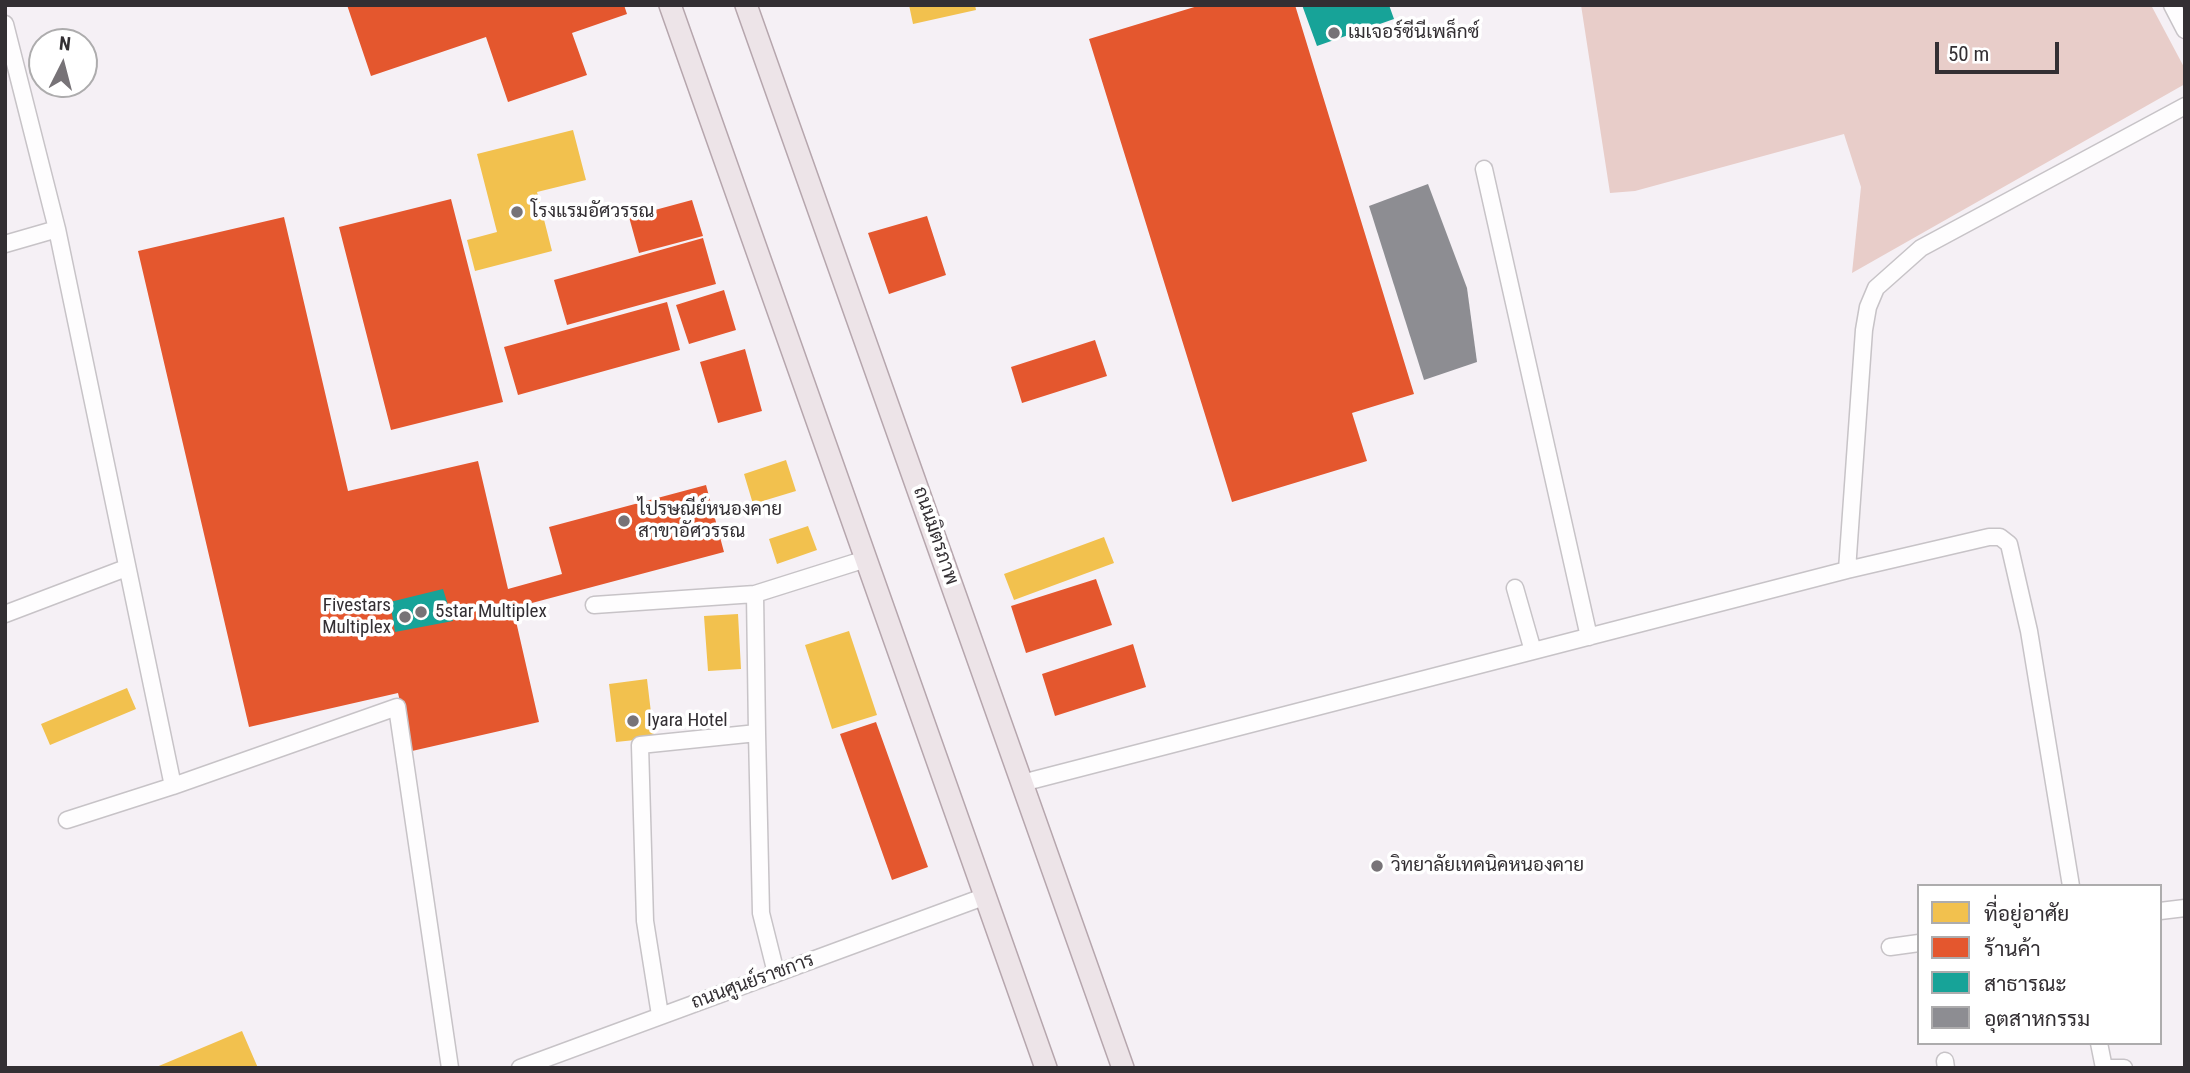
<!DOCTYPE html>
<html>
<head>
<meta charset="utf-8">
<style>
  body { margin:0 }
  #map { position:relative; width:2190px; height:1073px; overflow:hidden; background:#f5f0f5; font-family:"Roboto Condensed",Sarabun,sans-serif }
  canvas { display:block }
  .frame { position:absolute; inset:0; border:7px solid #332f33; pointer-events:none }
  .legend { position:absolute; left:1917px; top:884px; width:245px; height:161px; box-sizing:border-box; background:#fff; border:2px solid #adacad; margin:0; padding:9px 12px; list-style:none; font-size:21px; color:#332f33 }
  .legend li { display:flex; align-items:center; gap:14px; height:35px }
  .legend b { width:35px; border:2px solid #adacad }
  .north { position:absolute; left:28px; top:28px; width:70px; height:70px; box-sizing:border-box; background:#fff; border:2px solid #adacad; border-radius:50%; rotate:6deg; font-size:19px; font-weight:700; line-height:28px; text-align:center; color:#332f33 }
  .north::after { content:''; display:block; margin:auto; width:24px; height:32px; background:#777377; clip-path:polygon(50% 0,100% 100%,50% 72%,0 100%) }
  .scale { position:absolute; left:1935px; top:42px; width:124px; height:32px; box-sizing:border-box; border:4px solid #332f33; border-top:0; padding-left:9px; font-size:21px; line-height:24px; white-space:nowrap; color:#332f33; -webkit-text-stroke:5px #fff; paint-order:stroke }
</style>
</head>
<body>
<div id="map">
<canvas width="2190" height="1073"></canvas>
<div class="frame"></div>
<ul class="legend">
<li><b style="height:19px;background:#f2c14e"></b>ที่อยู่อาศัย</li>
<li><b style="height:19px;background:#e4572e"></b>ร้านค้า</li>
<li><b style="height:19px;background:#17a398"></b>สาธารณะ</li>
<li><b style="height:19px;background:#8d8d92"></b>อุตสาหกรรม</li>
</ul>
<div class="north">N</div>
<div class="scale">50 m</div>
</div>
<script>
const g = document.querySelector('canvas').getContext('2d');
g.lineJoin = 'round';
function fill(path, color) { g.fillStyle = color; g.fill(path, 'evenodd'); }
const shape = rows => new Path2D(rows.map(r => 'M' + r).join(''));
function strokePath(path, color, width, dash) { g.strokeStyle = color; g.lineWidth = width; g.lineCap = dash ? 'butt' : 'round'; g.setLineDash(dash || []); g.stroke(path); }
function drawText(font, color, halo, rows, align = 'center') {
  g.font = font + ' "Roboto Condensed",Sarabun,sans-serif'; g.lineWidth = 7; g.setLineDash([]); g.textBaseline = 'middle'; g.strokeStyle = halo; g.fillStyle = color; for (const [text, x, y, turn = 0] of rows) {
    g.save(); g.translate(x, y); g.rotate((+turn || 0) * Math.PI / 180); g.textAlign = isNaN(turn) ? turn : align; if (halo) g.strokeText(text, 0, 0); g.fillText(text, 0, 0); g.restore();
  }
}
const green = shape([
  [1581,5,2151,5,2185,69,2185,84,1852,273,1861,187,1844,134,1635,191,1610,193]
]);
const homes = shape([
  [909,5,975,5,976,10,913,24],
  [573,130,586,180,537,192,552,251,475,271,467,240,497,232,477,154],
  [786,460,796,491,753,504,744,474],
  [808,526,817,550,777,564,769,539],
  [1104,537,1114,563,1014,600,1004,574],
  [738,614,741,669,708,671,704,616],
  [849,631,877,715,832,729,805,645],
  [647,679,654,738,616,742,609,684],
  [127,688,136,709,50,745,41,724],
  [242,1031,258,1068,154,1068]
]);
const shops = shape([
  [347,5,624,5,627,14,572,33,587,75,508,102,486,37,371,76],
  [1201,5,1295,5,1414,394,1352,413,1367,461,1232,502,1089,39],
  [451,199,503,402,391,430,339,227],
  [692,200,703,236,639,253,629,217],
  [927,216,946,275,889,294,868,233],
  [284,217,348,491,478,461,508,589,562,574,549,527,706,485,724,552,513,608,539,722,412,751,398,693,249,727,138,251],
  [703,238,716,284,567,325,554,280],
  [724,290,736,330,689,344,676,305],
  [667,302,680,350,518,395,504,347],
  [1095,340,1107,376,1022,403,1011,367],
  [745,349,762,411,718,423,700,362],
  [1096,579,1112,625,1026,653,1011,606],
  [1133,644,1146,687,1055,716,1042,674],
  [876,722,928,867,892,880,840,734]
]);
const public = shape([
  [1302,5,1389,5,1394,19,1317,46],
  [443,589,453,621,395,632,390,602]
]);
const industry = shape([
  [1428,184,1467,288,1477,362,1424,380,1369,206]
]);
const minor = shape([
  [2172,5,2185,30],
  [5,24,57,229,173,786,397,707,450,1068],
  [1484,169,1589,637],
  [5,244,57,229],
  [1847,570,1989,537,2000,537,2009,544,2029,631,2071,886],
  [1515,588,1533,651],
  [755,594,757,733],
  [594,605,755,594,866,559],
  [5,614,126,568],
  [1022,783,1847,570,1864,330,1868,307,1876,288,1921,248,2185,106],
  [67,820,173,786],
  [2160,911,2185,908],
  [1890,947,1919,943],
  [660,1015,645,921,640,745,757,733,761,913,776,973],
  [2099,1043,2104,1068,2124,1068],
  [1945,1061,1946,1068],
  [520,1068,986,896]
]);
const major = shape([
  [670,5,1046,1068],
  [746,5,1123,1068]
]);
const markers = [
  [1334,33,7,"#777377"],
  [517,212,7,"#777377"],
  [624,521,7,"#777377"],
  [421,612,7,"#777377"],
  [405,617,7,"#777377"],
  [633,721,7,"#777377"],
  [1377,866,7,"#777377"]
];
const poiNames = [
  ["เมเจอร์ซีนีเพล็กซ์",1348,33],
  ["โรงแรมอัศวรรณ",531,212],
  ["ไปรษณีย์หนองคาย",638,510],
  ["สาขาอัศวรรณ",638,532],
  ["Fivestars",391,606,"right"],
  ["Multiplex",391,628,"right"],
  ["5star Multiplex",435,612],
  ["Iyara Hotel",647,721],
  ["วิทยาลัยเทคนิคหนองคาย",1391,866]
];
const streetNames = [
  ["ถนนมิตรภาพ",935,536,71],
  ["ถนนศูนย์ราชการ",753,982,-20]
];
fill(green, '#e8cdc9');
fill(homes, '#f2c14e');
fill(shops, '#e4572e');
fill(public, '#17a398');
fill(industry, '#8d8d92');
strokePath(minor, '#c7c3c7', 19);
strokePath(major, '#b6a6ad', 24);
strokePath(minor, '#fefdfe', 16);
strokePath(major, '#ede4e8', 21);
for (const [x, y, r, color] of markers) { const dot = new Path2D(); dot.arc(x, y, r, 0, 2 * Math.PI); g.fillStyle = color; g.fill(dot); strokePath(dot, '#fff', 2.5); }
drawText('19px', '#332f33', '#fff', poiNames, 'left');
drawText('19px', '#332f33', '#fff', streetNames);
</script>
</body>
</html>
